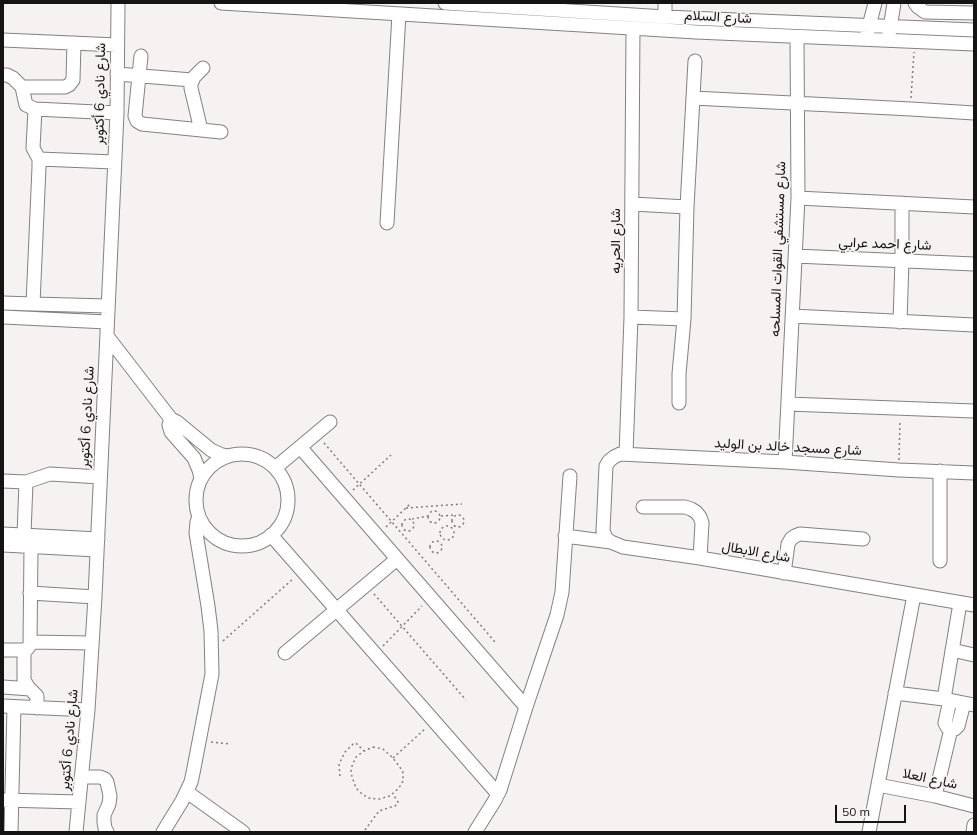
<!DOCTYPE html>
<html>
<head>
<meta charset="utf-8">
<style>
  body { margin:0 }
  #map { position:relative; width:977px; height:835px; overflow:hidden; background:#f6f2f1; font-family:Mulish,sans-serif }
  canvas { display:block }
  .frame { position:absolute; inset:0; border:4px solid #151414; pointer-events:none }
  .scale { position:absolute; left:835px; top:805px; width:71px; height:18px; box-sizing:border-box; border:2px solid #151414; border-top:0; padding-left:5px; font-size:12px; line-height:14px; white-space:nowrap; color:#151414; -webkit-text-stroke:3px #f6f2f1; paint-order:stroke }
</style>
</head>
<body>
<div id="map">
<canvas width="977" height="835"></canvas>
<div class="frame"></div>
<div class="scale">50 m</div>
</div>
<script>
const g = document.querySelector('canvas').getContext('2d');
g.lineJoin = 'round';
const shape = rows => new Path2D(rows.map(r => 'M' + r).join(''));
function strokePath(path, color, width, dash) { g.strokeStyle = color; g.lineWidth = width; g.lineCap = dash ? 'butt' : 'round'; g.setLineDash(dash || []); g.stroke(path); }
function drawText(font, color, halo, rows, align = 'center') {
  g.font = font + ' Mulish,Vazirmatn,sans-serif'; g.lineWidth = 3.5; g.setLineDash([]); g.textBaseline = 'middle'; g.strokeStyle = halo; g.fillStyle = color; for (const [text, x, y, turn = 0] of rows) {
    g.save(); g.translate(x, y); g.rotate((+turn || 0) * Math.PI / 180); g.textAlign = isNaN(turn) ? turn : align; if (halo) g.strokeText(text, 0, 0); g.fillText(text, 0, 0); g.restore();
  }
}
const path = shape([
  [911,98,914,52],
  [324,443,495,642],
  [899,460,900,420],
  [353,490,391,455],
  [406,508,462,504],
  '428 517a6 6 0 1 1 12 0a6 6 0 1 1-12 0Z',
  '452 521a6 6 0 1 1 12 0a6 6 0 1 1-12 0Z',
  [441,516,455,515],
  '402 525a6 6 0 1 1 12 0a6 6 0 1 1-12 0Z',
  [412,519,428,516],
  '440 533a7 7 0 1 1 14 0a7 7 0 1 1-14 0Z',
  [386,527,410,504],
  '430 547a6 6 0 1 1 12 0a6 6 0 1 1-12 0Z',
  [374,594,466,700],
  [223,641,294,578],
  [383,646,422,606],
  [211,742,231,744],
  [373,747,383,749,393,758,402,770,403,773,403,781,399,788,390,796,379,799,368,798,361,793,356,788,352,777,351,771,352,766,356,757,364,751,373,747],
  [393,758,426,728],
  [340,776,339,765,341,760,345,752,354,743,357,744,364,751],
  [365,830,379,811,397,805,398,802,393,794]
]);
const minor = shape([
  [221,3,696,32,974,44],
  [445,3,665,17,974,30],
  [915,3,918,7,925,12,974,13],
  [665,17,665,3],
  [867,34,875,3],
  [889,35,894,3],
  [3,40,117,45],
  [141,56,135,116,137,121,142,124,221,132],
  [117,74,192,80],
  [3,75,7,75,13,78,22,87,26,105,35,109,117,113],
  [22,87,65,87,69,85,73,80,74,43],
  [693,98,911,109,974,113],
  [201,130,191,88,191,84,194,77,203,68],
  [39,159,114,162],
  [798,198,974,207],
  [632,204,687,207],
  [387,223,399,14],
  [795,256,974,264],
  [3,303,33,304,108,306],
  [33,304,39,167,39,159,33,148,35,109],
  [792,316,974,325],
  [3,317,107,322],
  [631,317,684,319],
  [900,322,902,260,902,203],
  [107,336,171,419,177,422,211,450,222,455,228,456],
  [679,403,679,374,684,319,687,207,695,61],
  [788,404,974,411],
  [171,419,169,425,171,432,194,458,199,470,201,478],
  [300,447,526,707],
  [626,454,631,317,633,28],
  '196 500a46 46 0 1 1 92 0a46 46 0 1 1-92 0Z',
  [785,462,798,198,797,37],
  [275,468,330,422],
  [974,473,899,470,785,462,620,454,614,457,609,461,606,466,603,531,606,538,611,542,623,547,700,558,974,605],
  [3,481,26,482,50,474,100,477],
  [643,507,685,507,691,509,696,512,700,517,702,523,700,558],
  [3,534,98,539],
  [24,535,26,482],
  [271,535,498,794],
  [565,536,611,542],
  [3,545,97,550],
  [940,561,940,471],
  [784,573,788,544,791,539,795,536,800,534,863,539],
  [30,593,95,597],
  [30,642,92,643],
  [3,650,24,650,27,649,30,645,31,547],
  [24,650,24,680,28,687,37,696,37,708],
  [952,650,974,655],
  [285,653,397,559],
  [3,687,30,689],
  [895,693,944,699,974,705],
  [944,699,960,603],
  [950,700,945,723,947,727,951,729],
  [3,706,88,710],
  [951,729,955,729,958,726,964,703],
  [81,777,100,777,105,779,107,782,110,796,109,804,104,815,104,822,105,828,107,832],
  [878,785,935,796,974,806],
  [187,792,243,832],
  [935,796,951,729],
  [3,800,79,802],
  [11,832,14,707],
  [76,832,88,710,95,597,117,113,118,3],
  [163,832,182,801,191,782,193,773,212,674,211,631,208,606,196,533,197,522,199,517],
  [475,832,495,800,500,790,526,707,557,615,562,592,570,476],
  [869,832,914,595],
  [973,832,974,825]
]);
const streetNames = [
  ["شارع السلام",718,17,3],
  ["شارع نادي 6 أكتوبر",100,94,-89],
  ["شارع الحريه",616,241,-90],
  ["شارع احمد عرابي",885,244,2],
  ["شارع مستشفي القوات المسلحه",778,249,-88],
  ["شارع نادي 6 أكتوبر",87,417,-87],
  ["شارع مسجد خالد بن الوليد",788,447,3],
  ["شارع الابطال",756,552,10],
  ["شارع نادي 6 أكتوبر",69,740,-85],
  ["شارع العلا",930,779,12]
];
strokePath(minor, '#848180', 15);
strokePath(path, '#807e7d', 1.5, [2, 3]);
strokePath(minor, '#fff', 13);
drawText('14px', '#151414', '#f6f2f1', streetNames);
</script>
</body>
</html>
